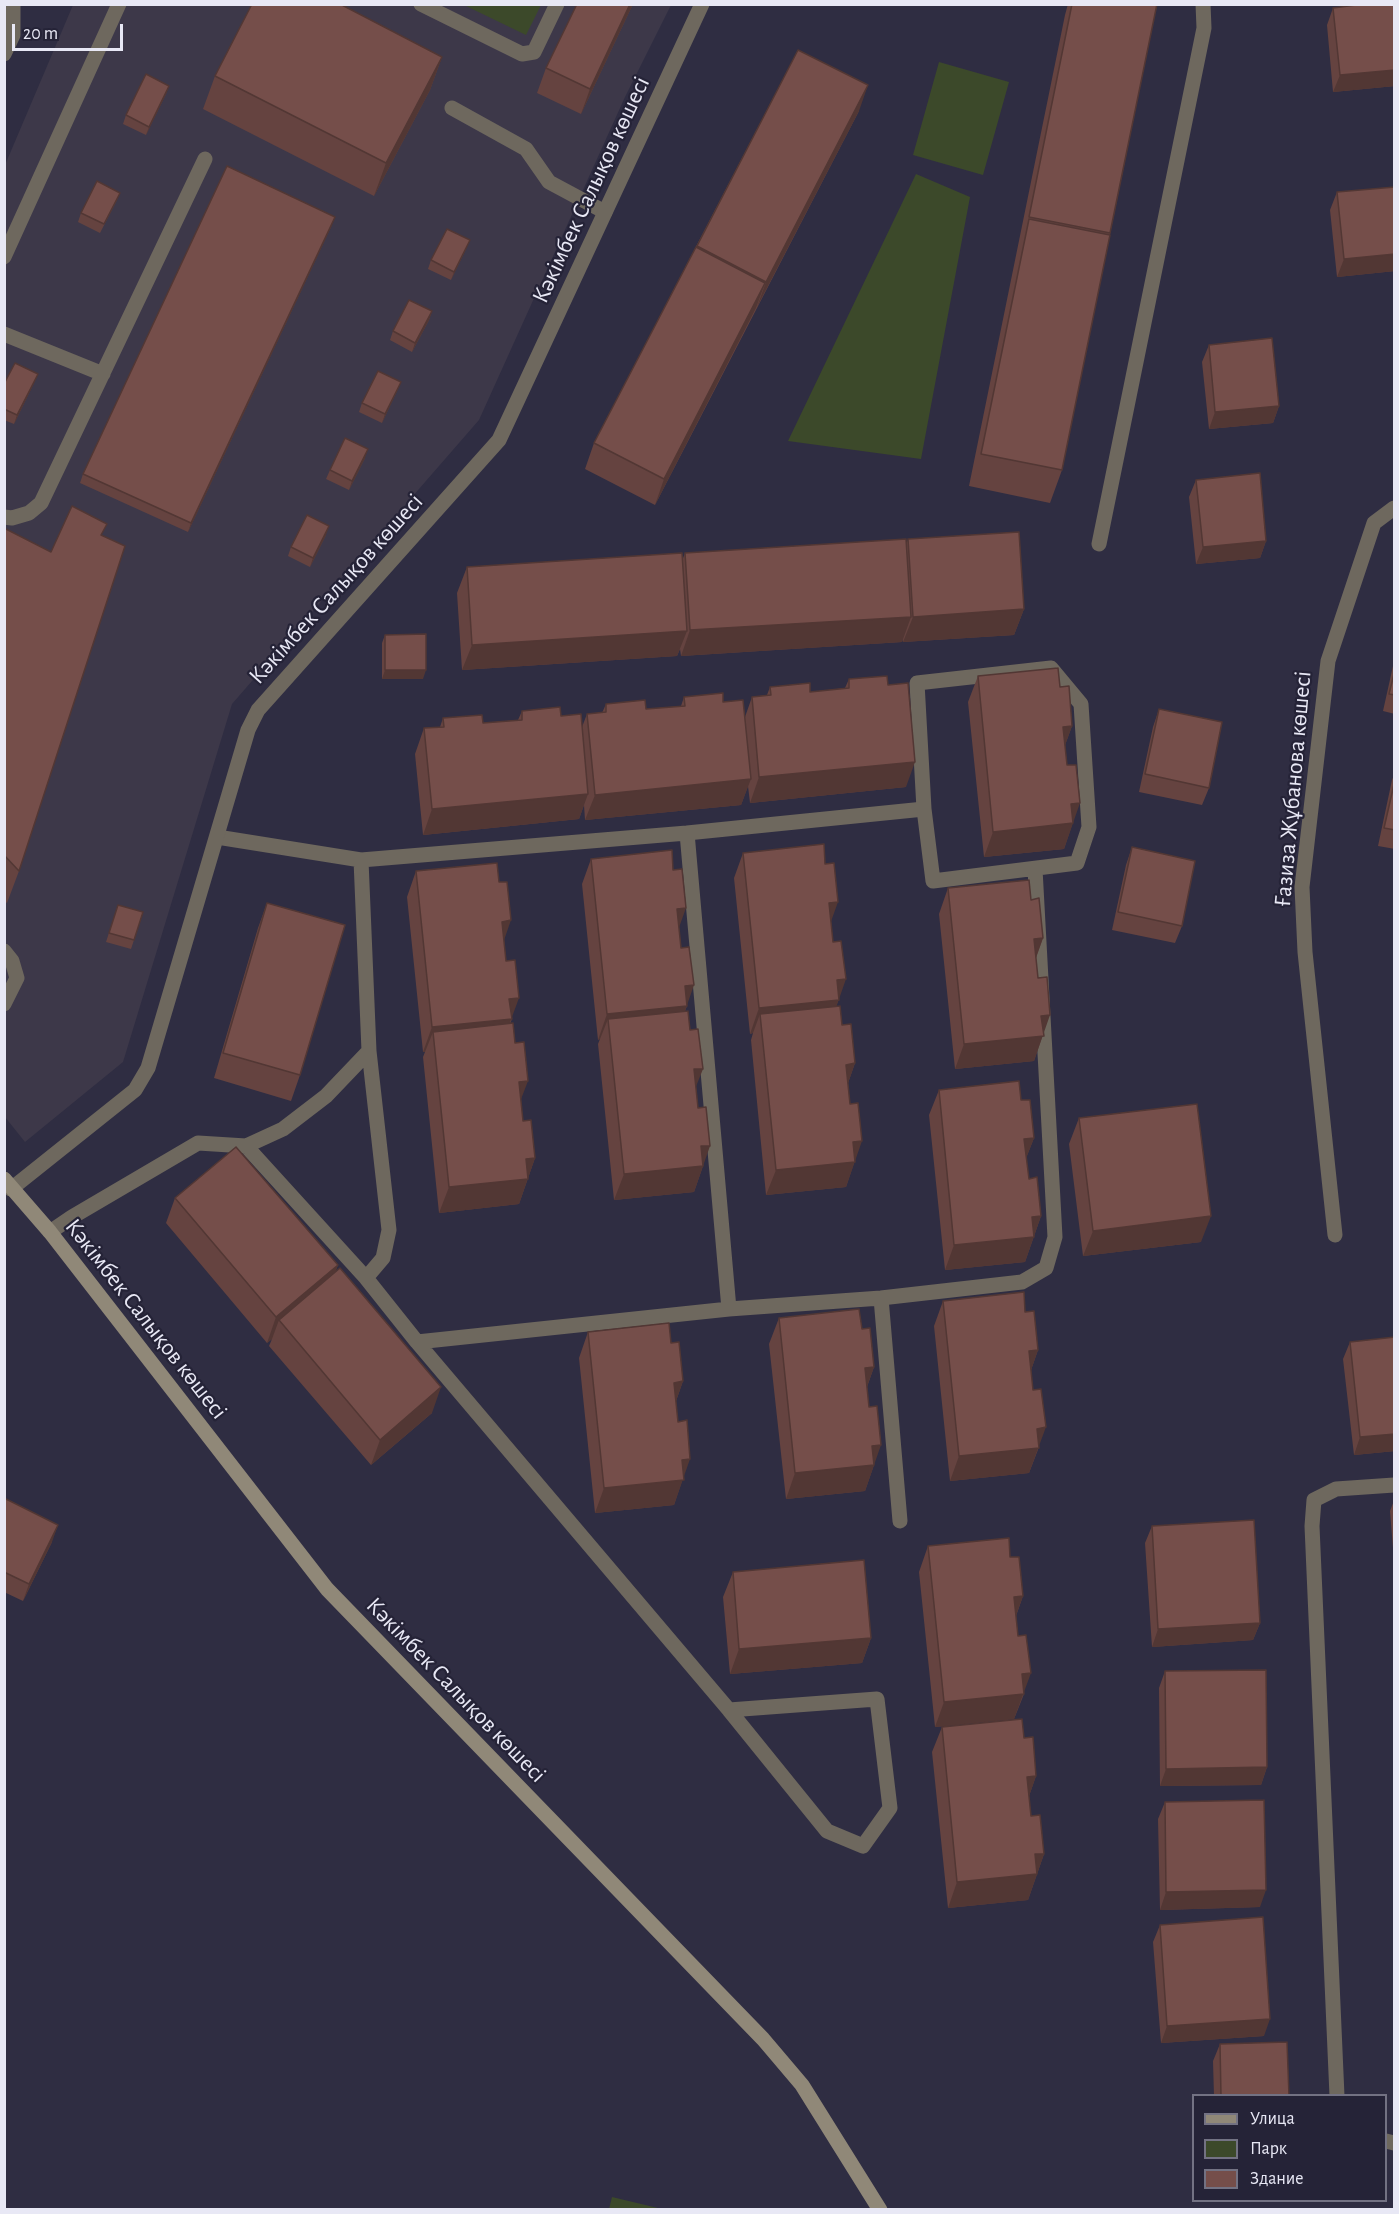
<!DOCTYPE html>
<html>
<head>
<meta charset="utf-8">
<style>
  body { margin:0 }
  #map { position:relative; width:1399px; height:2214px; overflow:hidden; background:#2f2d42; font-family:"Alegreya Sans",sans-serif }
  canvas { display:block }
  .frame { position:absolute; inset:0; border:6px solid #e8e8f5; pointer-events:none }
  .legend { position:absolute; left:1192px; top:2094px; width:195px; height:108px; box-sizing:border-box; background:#252337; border:2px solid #737283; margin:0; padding:8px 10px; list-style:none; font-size:18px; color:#e8e8f5 }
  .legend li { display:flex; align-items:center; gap:12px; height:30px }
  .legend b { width:30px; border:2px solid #737283 }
  .scale { position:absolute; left:12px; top:24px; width:111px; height:27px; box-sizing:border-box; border:3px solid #e8e8f5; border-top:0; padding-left:8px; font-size:18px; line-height:21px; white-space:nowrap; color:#e8e8f5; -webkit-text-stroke:4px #252337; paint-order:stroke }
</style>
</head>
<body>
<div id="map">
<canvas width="1399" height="2214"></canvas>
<div class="frame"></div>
<ul class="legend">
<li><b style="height:8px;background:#908878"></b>Улица</li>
<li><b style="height:16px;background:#3c492a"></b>Парк</li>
<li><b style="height:16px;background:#754e4a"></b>Здание</li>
</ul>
<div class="scale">20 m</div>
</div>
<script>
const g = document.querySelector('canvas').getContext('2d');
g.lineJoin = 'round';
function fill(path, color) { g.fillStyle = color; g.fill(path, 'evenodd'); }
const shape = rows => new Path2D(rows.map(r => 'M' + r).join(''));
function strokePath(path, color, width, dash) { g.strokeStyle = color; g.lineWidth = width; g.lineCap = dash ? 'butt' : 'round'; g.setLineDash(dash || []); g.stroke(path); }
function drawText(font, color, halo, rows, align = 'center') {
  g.font = font + ' "Alegreya Sans",sans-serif'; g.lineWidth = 4.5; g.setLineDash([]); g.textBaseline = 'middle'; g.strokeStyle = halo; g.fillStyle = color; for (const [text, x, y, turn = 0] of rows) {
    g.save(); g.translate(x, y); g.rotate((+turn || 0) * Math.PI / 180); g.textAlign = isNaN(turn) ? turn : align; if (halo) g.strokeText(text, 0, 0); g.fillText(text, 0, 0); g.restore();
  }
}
const education = shape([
  [73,5,671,5,625,97,479,420,232,704,123,1062,25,1142,5,1117,5,165]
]);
const green = shape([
  [464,5,541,5,526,35],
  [939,62,1009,82,983,175,913,155],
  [916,174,970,197,921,459,788,441],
  [612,2197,662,2209,609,2209]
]);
const lane = shape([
  [421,4,522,54,534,52,557,4],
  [452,108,526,149,549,182,605,212],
  [4,257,119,4],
  [4,334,103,374],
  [4,517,12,518,29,513,41,503,205,159],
  [1051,668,1081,704,1089,827,1077,863,933,881,924,809,917,683,1051,668],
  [687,833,729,1309,881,1298,1022,1282,1046,1268,1055,1237,1035,869],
  [217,837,361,860,687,833,924,809],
  [361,860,369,1051,389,1230,383,1258,366,1278],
  [4,951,12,961,17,978,4,1004],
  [246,1146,283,1129,326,1096,369,1051],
  [50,1232,72,1217,198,1143,246,1146,366,1278,417,1342,729,1309],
  [881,1298,900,1521],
  [417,1342,729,1710,827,1831,863,1846,890,1808,877,1699,729,1710]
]);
const street = shape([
  [4,54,13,35,13,4],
  [1099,544,1204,28,1203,4],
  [11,1189,135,1090,148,1068,248,730,258,710,499,440,702,4],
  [1335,1235,1305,952,1302,887,1328,661,1374,523,1394,508],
  [1337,2096,1312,1526,1314,1500,1336,1489,1394,1485],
  [1386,2141,1394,2143]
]);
const secondary = shape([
  [4,1179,50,1232,327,1589,763,2039,802,2085,880,2210]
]);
const wall = shape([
  [633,4,581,114,537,93,546,68],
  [1068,4,1157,4,1062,470,1050,503,969,486,1065,15],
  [1395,4,1395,86,1333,92,1327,25,1333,8],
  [798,50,859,111,655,505,585,469,594,443],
  [442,57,430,90,374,196,203,109,215,76],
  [169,86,166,94,146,135,123,124,126,115],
  [1395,187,1395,271,1337,277,1330,210,1337,192],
  [120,193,116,202,100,233,78,222,81,213],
  [332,225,188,532,80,483,83,474],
  [466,249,451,280,428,269,431,260],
  [432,311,429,320,412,352,390,340,393,331],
  [1209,345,1279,406,1273,423,1209,429,1202,362],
  [38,374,34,383,14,424,4,420,4,384],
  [401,382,397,391,382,423,359,412,362,403],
  [365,458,349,490,326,479,330,470],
  [1196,480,1266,541,1260,558,1196,564,1189,497],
  [4,528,51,552,103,536,19,871,7,903,4,901],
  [326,535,310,567,288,556,291,547],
  [908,539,1024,609,1014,635,903,642,903,639,902,642,681,656,680,649,677,656,462,670,457,593,467,567,682,561,685,553,907,542],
  [385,635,423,679,382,679,382,643],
  [1395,657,1395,714,1383,711],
  [978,676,1060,687,1072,726,1065,745,1073,822,1064,849,984,857,968,702],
  [849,679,888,685,906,787,750,803,748,786,741,805,585,820,584,805,579,819,423,835,415,754,424,728,440,727,443,718,483,723,518,720,522,711,561,716,582,727,587,714,602,713,606,704,646,709,681,706,684,697,723,702,745,717,752,697,767,695,770,687,810,692,845,688],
  [1159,709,1209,788,1202,805,1139,792,1153,727],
  [1395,773,1395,849,1378,846,1392,780],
  [1132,847,1182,926,1175,943,1112,930,1126,865],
  [743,853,825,864,839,999,836,1006,855,1063,848,1083,855,1160,846,1187,766,1195,751,1040,753,1033,750,1034,734,878],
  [591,859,679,927,687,1006,685,1011,696,1088,703,1166,694,1192,614,1200,598,1044,600,1039,598,1040,582,884],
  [416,871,504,940,512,1019,510,1024,523,1121,535,1158,519,1204,439,1213,423,1057,425,1052,423,1052,407,897],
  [948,888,1031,900,1043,938,1036,958,1043,1034,1034,1061,955,1069,939,914],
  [267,903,300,1075,291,1101,214,1078,258,928],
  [118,905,134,940,131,949,106,942],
  [939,1090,1021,1100,1034,1138,1026,1158,1029,1179,1041,1216,1025,1262,945,1270,929,1115],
  [1079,1118,1201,1242,1083,1256,1069,1144],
  [175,1198,338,1265,335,1272,432,1413,371,1465,269,1346,272,1339,267,1343,166,1223],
  [943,1301,1025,1312,1038,1350,1031,1370,1039,1447,1029,1473,950,1481,934,1326],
  [779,1318,862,1329,874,1367,867,1387,874,1465,865,1491,786,1499,769,1344],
  [588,1332,671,1343,683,1381,676,1401,683,1478,674,1505,595,1513,579,1358],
  [1350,1342,1395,1451,1354,1455,1343,1359],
  [4,1498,52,1542,23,1601,4,1592],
  [1395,1498,1395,1573,1390,1511],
  [1152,1526,1260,1623,1253,1640,1152,1647,1145,1543],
  [928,1546,1010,1557,1023,1596,1016,1616,1024,1694,1014,1719,935,1727,919,1572],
  [733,1572,871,1638,862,1663,730,1674,723,1597],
  [1165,1671,1267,1767,1261,1785,1160,1786,1159,1688],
  [942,1727,1024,1738,1036,1776,1029,1796,1031,1816,1044,1854,1028,1900,948,1908,932,1752],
  [1165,1802,1260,1907,1160,1910,1158,1819],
  [1160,1925,1264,2036,1161,2043,1153,1942],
  [1220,2044,1289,2096,1214,2096,1213,2061]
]);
const shadedWall = shape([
  [630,4,633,4,581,114,590,89],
  [442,57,430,90,374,196,386,163],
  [1395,70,1395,86,1333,92,1340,75],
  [868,85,859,111,757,307,766,282],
  [169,86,166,94,146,135,149,127],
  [335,217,332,225,188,532,191,523],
  [470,240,466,249,451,280,454,272],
  [1395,254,1395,271,1337,277,1344,259],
  [765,283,756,308,655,505,664,479],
  [432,311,429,320,412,352,415,343],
  [38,374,34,383,14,424,17,415],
  [401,382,397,391,382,423,385,414],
  [1279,406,1273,423,1209,429,1215,412],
  [368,449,365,458,349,490,352,481],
  [329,526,326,535,310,567,313,558],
  [1266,541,1260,558,1196,564,1203,547],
  [1024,609,1014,635,903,642,913,617],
  [911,617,902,642,681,656,690,630],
  [687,631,677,656,462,670,472,645],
  [385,670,426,670,423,679,382,679],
  [1072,726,1063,751,1063,727],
  [915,762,906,787,750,803,759,777],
  [751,779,741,805,585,820,595,795],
  [588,794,579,819,423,835,432,809],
  [1080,803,1064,849,984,857,993,832,1071,804],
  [838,902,829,927,829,903],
  [686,908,677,933,677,909],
  [511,920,502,946,502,922],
  [1043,938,1034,963,1034,939],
  [846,979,830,1025,760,1014,753,1033,750,1034,759,1008,837,980],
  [694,985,678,1031,608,1019,600,1039,598,1040,607,1014,685,986],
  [519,998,502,1044,433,1032,425,1052,423,1052,432,1027,509,999],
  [1050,1015,1034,1061,955,1069,964,1044,1041,1016],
  [855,1063,846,1089,846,1065],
  [694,1069,703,1069,693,1094],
  [528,1081,518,1107,519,1082],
  [1034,1138,1024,1164,1024,1139],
  [862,1141,846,1187,766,1195,776,1170,853,1142],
  [701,1146,710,1146,694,1192,614,1200,624,1174],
  [535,1158,519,1204,439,1213,449,1187,526,1159],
  [1041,1216,1025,1262,945,1270,954,1245,1032,1217],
  [1211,1216,1201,1242,1083,1256,1093,1231],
  [338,1265,329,1291,279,1320,272,1339,267,1343,276,1317],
  [1038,1350,1029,1376,1029,1351],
  [874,1367,865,1392,865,1368],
  [683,1381,674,1407,674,1383],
  [441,1387,432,1413,371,1465,380,1440],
  [1046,1427,1029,1473,950,1481,959,1456,1037,1429],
  [1395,1434,1395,1451,1354,1455,1360,1437],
  [881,1445,865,1491,786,1499,795,1473,872,1446],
  [690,1459,674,1505,595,1513,604,1488,682,1460],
  [58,1525,52,1542,23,1601,29,1584],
  [1023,1596,1014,1621,1014,1597],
  [1260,1623,1253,1640,1152,1647,1158,1629],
  [871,1638,862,1663,730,1674,739,1649],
  [1031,1673,1014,1719,935,1727,944,1702,1022,1674],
  [1267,1767,1261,1785,1160,1786,1166,1769],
  [1036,1776,1027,1802,1027,1777],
  [1035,1854,1044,1854,1028,1900,948,1908,957,1882],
  [1266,1890,1260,1907,1160,1910,1166,1892],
  [1270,2019,1264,2036,1161,2043,1167,2026]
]);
const building = shape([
  [252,4,340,4,442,57,386,163,215,76,252,4],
  [577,4,630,4,590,89,546,68,577,4],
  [1072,4,1157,4,1110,233,1029,217,1072,4],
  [1364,4,1395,4,1395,70,1340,75,1333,8,1364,4],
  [798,50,868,85,766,282,697,246,798,50],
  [146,74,169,86,149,127,126,115,146,74],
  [227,166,335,217,191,523,83,474,227,166],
  [97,181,120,193,104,224,81,213,97,181],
  [1395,187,1395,254,1344,259,1337,192,1395,187],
  [1029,219,1110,235,1062,470,981,454,1029,219],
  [447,229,470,240,454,272,431,260,447,229],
  [696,247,765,283,664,479,594,443,696,247],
  [409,300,432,311,415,343,393,331,409,300],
  [1272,338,1279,406,1215,412,1209,345,1272,338],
  [15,363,38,374,17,415,4,409,4,384,15,363],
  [378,371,401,382,385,414,362,403,378,371],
  [345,438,368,449,352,481,330,470,345,438],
  [1260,473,1266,541,1203,547,1196,480,1260,473],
  [72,506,107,524,101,535,125,546,19,871,4,855,4,528,51,552,72,506],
  [307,515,329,526,313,558,291,547,307,515],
  [1019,532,1024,609,913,617,908,539,1019,532],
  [906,539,911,617,690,630,685,553,906,539],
  [682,553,687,631,472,645,467,567,682,553],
  [426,634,426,670,385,670,385,635,426,634],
  [1058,668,1060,687,1069,686,1072,726,1063,727,1067,765,1076,765,1080,803,1071,804,1073,823,993,832,978,676,1058,668],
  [1395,670,1395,695,1389,694,1395,670],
  [887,676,888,685,908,683,915,762,759,777,752,697,771,695,770,687,810,683,810,692,849,688,849,679,887,676],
  [723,693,723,702,743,700,751,779,595,795,587,714,606,712,606,704,645,700,646,709,685,706,684,697,723,693],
  [560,707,561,716,581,714,588,794,432,809,424,728,444,727,443,718,482,715,483,723,522,720,522,711,560,707],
  [1159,709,1222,722,1209,788,1145,774,1159,709],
  [1395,780,1395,830,1384,828,1395,780],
  [824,844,825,864,834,863,838,902,829,903,833,942,841,941,846,979,837,980,839,1000,759,1008,743,853,824,844],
  [1132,847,1195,861,1182,926,1118,912,1132,847],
  [672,850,673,870,682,869,686,908,677,909,681,948,689,947,694,985,685,986,687,1006,607,1014,591,859,672,850],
  [497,863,499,882,507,882,511,920,502,922,506,961,515,960,519,998,509,999,512,1019,432,1027,416,871,497,863],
  [1029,880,1031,900,1039,898,1043,938,1034,939,1038,978,1047,977,1050,1015,1041,1016,1044,1036,964,1044,948,888,1029,880],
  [267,903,345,925,300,1075,223,1053,267,903],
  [118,905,143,912,134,940,109,933,118,905],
  [840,1006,842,1025,851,1024,855,1063,846,1065,850,1104,858,1103,862,1141,853,1142,855,1162,776,1170,760,1014,840,1006],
  [688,1011,690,1030,698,1029,703,1069,694,1069,698,1108,706,1107,710,1146,701,1146,703,1166,624,1174,608,1019,688,1011],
  [513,1023,515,1043,524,1042,528,1081,519,1082,523,1121,531,1120,535,1158,526,1159,528,1179,449,1187,433,1032,513,1023],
  [1019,1081,1021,1100,1030,1100,1034,1138,1024,1139,1029,1179,1037,1177,1041,1216,1032,1217,1034,1237,954,1245,939,1090,1019,1081],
  [1197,1104,1211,1216,1093,1231,1079,1118,1197,1104],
  [236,1147,338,1265,276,1317,175,1198,236,1147],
  [340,1268,441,1387,380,1440,279,1320,340,1268],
  [1024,1292,1025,1312,1034,1311,1038,1350,1029,1351,1033,1390,1041,1389,1046,1427,1037,1429,1039,1448,959,1456,943,1301,1024,1292],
  [859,1309,862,1329,870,1328,874,1367,865,1368,869,1407,877,1406,881,1445,872,1446,874,1465,795,1473,779,1318,859,1309],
  [669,1323,671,1343,679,1342,683,1381,674,1383,678,1422,687,1420,690,1459,682,1460,684,1480,604,1488,588,1332,669,1323],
  [1395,1337,1395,1434,1360,1437,1350,1342,1395,1337],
  [4,1498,58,1525,29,1584,4,1572,4,1498],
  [1254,1520,1260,1623,1158,1629,1152,1526,1254,1520],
  [1009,1538,1010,1557,1019,1557,1023,1596,1014,1597,1018,1636,1026,1635,1031,1673,1022,1674,1024,1694,944,1702,928,1546,1009,1538],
  [864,1560,871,1638,739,1649,733,1572,864,1560],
  [1266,1670,1267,1767,1166,1769,1165,1671,1266,1670],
  [1022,1719,1024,1738,1033,1737,1036,1776,1027,1777,1031,1816,1040,1815,1044,1854,1035,1854,1037,1874,957,1882,942,1727,1022,1719],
  [1264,1800,1266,1890,1166,1892,1165,1802,1264,1800],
  [1263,1917,1270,2019,1167,2026,1160,1925,1263,1917],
  [1287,2042,1289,2096,1221,2096,1220,2044,1287,2042]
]);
const streetNames = [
  ["Кәкімбек Салықов көшесі",591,190,-65],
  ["Кәкімбек Салықов көшесі",336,589,-48],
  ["Ғазиза Жұбанова көшесі",1293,789,-85],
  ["Кәкімбек Салықов көшесі",146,1319,52],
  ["Кәкімбек Салықов көшесі",456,1690,46]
];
fill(education, '#3d3849');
fill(green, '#3c492a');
strokePath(lane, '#6e685e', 15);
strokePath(street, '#6e685e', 15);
strokePath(secondary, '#908878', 15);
fill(wall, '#654340');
fill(shadedWall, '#523734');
fill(building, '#754e4a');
strokePath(building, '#523734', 1.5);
drawText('24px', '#e8e8f5', '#252337', streetNames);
</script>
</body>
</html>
